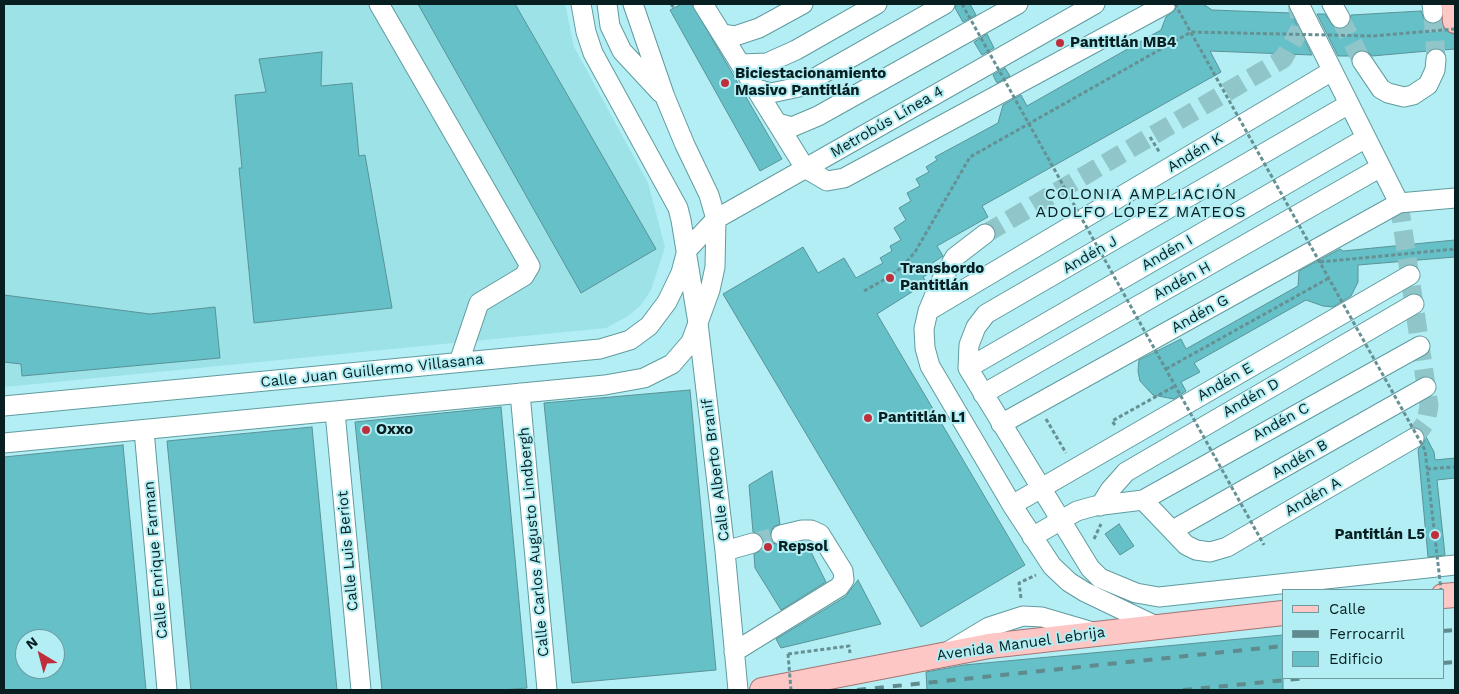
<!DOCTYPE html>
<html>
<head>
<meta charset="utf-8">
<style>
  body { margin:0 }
  #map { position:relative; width:1459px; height:694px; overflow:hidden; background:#b2eef3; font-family:"Work Sans",sans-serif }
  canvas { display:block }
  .frame { position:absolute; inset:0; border:5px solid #071f21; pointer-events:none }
  .legend { position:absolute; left:1282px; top:589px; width:162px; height:90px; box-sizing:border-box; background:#b2eef3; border:1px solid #6e9b9f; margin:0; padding:6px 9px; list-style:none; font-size:15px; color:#071f21 }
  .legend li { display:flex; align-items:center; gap:10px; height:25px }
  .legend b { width:25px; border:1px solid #6e9b9f }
  .north { position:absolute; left:15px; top:629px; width:50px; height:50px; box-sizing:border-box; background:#b2eef3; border:1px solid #6e9b9f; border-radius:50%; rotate:323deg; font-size:14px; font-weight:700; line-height:20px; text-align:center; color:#071f21 }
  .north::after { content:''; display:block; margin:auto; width:18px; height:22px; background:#bf2f3b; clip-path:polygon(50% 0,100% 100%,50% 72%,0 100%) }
</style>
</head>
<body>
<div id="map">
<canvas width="1459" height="694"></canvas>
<div class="frame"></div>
<ul class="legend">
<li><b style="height:6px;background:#fdc7c5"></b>Calle</li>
<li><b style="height:6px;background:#608b8e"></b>Ferrocarril</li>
<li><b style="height:14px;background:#65c0c7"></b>Edificio</li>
</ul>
<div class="north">N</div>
</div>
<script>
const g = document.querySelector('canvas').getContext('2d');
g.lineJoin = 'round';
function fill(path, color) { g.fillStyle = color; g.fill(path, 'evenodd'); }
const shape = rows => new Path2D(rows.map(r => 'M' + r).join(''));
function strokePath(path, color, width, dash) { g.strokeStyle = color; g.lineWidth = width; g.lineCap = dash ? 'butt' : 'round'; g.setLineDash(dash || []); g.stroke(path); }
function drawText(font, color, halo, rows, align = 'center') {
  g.font = font + ' "Work Sans",sans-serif'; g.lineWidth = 4; g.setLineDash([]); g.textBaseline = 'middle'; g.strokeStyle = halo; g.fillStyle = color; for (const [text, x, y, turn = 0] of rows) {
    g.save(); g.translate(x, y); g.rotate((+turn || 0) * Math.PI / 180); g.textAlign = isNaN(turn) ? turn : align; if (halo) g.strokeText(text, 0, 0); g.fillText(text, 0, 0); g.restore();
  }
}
const built = shape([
  [4,4,565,4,574,47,648,183,665,247,651,290,641,305,628,316,606,328,4,387]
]);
const building = shape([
  [418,4,515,4,656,249,581,293,418,4],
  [682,4,692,4,782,159,760,171,670,10,682,4],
  [956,4,970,4,976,15,963,22,955,8,956,4],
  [1177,4,1203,4,1212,10,1291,13,1312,55,1210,51,1221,72,982,206,988,217,937,246,943,256,931,264,935,270,923,277,925,280,913,287,915,290,877,314,1025,565,921,627,723,294,803,247,818,273,844,258,856,278,883,263,880,258,892,251,890,246,901,240,894,228,906,220,899,208,911,201,907,193,920,186,916,179,929,172,926,167,937,160,935,157,998,123,1003,105,1021,95,1027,106,1161,30,1166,17,1175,10,1177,4],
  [1421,11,1424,19,1428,23,1435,24,1441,20,1444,29,1455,35,1455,49,1443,50,1437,48,1428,51,1372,56,1367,51,1362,50,1352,56,1338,56,1317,14,1325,14,1334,27,1340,29,1349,24,1351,15,1421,11],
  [987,34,994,48,982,55,974,42,987,34],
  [322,52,321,86,352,83,359,156,365,155,392,308,254,323,239,168,242,168,235,95,266,92,259,59,322,52],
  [1005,68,1010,76,997,83,993,75,1005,68],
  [1455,240,1455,257,1358,265,1358,282,1351,296,1333,307,1323,306,1306,300,1194,363,1200,372,1181,382,1186,391,1174,399,1153,395,1140,381,1138,371,1139,360,1181,339,1186,349,1298,286,1299,271,1340,249,1343,251,1455,240],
  [4,295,150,314,215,307,220,358,22,376,21,364,4,362,4,295],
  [690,390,716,670,572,683,544,403,690,390],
  [501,407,527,688,502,690,382,690,355,422,501,407],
  [312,427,337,690,191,690,167,441,312,427],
  [1424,433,1434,452,1435,460,1455,458,1455,478,1437,480,1445,555,1428,557,1418,449,1424,443,1424,433],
  [123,445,146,690,4,690,4,457,123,445],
  [25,639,55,639,55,669,25,669,25,639],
  [772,471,780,524,773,527,770,538,773,543,783,546,784,551,806,542,826,582,781,610,755,568,754,554,761,550,764,540,760,535,753,532,749,485,772,471],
  [1119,524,1134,546,1120,555,1105,534,1119,524],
  [858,580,881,624,781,648,776,639,845,597,858,580],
  [1283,635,1283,690,927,690,926,672,964,665,1283,635]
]);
const minorTunnel = shape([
  [1433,13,1436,59],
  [1340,18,1362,61],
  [1399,203,1429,406,1426,422,1414,438],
  [985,234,1283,59,1300,29,1300,19,1297,4],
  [753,543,781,535]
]);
const path = shape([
  [671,4,674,8],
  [1150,137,1160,153],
  [1166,369,1329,278],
  [1046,419,1066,453],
  [1115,425,1112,421,1175,386],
  [1427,469,1455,467],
  [1094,539,1101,524],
  [1021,598,1019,583,1036,575],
  [788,654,849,646,850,653]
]);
const minor = shape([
  [379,4,530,266,524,276,479,303,459,362],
  [581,4,586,32,593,53,678,208,681,220,698,323,725,551,738,690],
  [607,4,610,26,622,51,661,93],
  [703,4,805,168,827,181,844,178,1166,4],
  [1299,4,1399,203],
  [1332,4,1340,18],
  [1432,4,1433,13],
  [722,34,735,36,759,28,803,4],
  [1362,61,1381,89,1388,93,1404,97,1413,95,1428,85,1435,70,1436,59],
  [741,64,767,63,796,50,877,4],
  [756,89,771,93,799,87,945,4],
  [1349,104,986,314,976,327,969,345,968,368,1090,568,1100,578,1136,593,1159,597,1455,565],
  [777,123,792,127,818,116,1018,4],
  [985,234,955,257,939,285,928,311,924,329,925,348,930,366,1012,505,1052,566,1069,582,1085,592,1156,626],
  [928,311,1332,71],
  [968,368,1366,138],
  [520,393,547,690],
  [983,394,1381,167],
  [4,406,600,349,630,340,649,326,667,302,681,273,687,250,716,219,1095,4],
  [335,412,361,690],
  [1001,424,1399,203,1455,198],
  [144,430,167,690],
  [4,443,605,385,644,378,672,364,691,342,710,290,715,267,716,219,709,195,685,145,665,97,633,4],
  [1143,500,1420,346],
  [1012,505,1410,275],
  [1100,506,1110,490,1126,472,1414,304],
  [1173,530,1426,387],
  [1032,537,1077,511,1095,506,1143,500,1186,545,1196,550,1210,552,1227,547,1414,438],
  [725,551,753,543],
  [949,651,989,627,1023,616,1042,617,1093,632],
  [734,652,839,587,844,580,843,571,820,534,811,530,802,530,781,535]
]);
const major = shape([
  [1454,4,1455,21],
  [1443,596,1455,595],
  [762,690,989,646,1283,613]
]);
const rail = shape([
  [1443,631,1455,630],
  [1443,663,1455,662],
  [857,690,1283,646],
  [1183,690,1307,678]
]);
const pathBridge = shape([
  [962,4,1264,545],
  [1175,4,1425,450,1441,590],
  [1320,262,1455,249],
  [864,291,889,277,903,266,915,252,970,157,1191,32,1373,36,1455,29],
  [788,654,791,690]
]);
const markers = [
  [1060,43,5,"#bf2f3b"],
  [725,83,5,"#bf2f3b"],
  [890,278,5,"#bf2f3b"],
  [868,418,5,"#bf2f3b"],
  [366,430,5,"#bf2f3b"],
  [1435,535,5,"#bf2f3b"],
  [768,547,5,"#bf2f3b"]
];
const poiNames = [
  ["Pantitlán MB4",1070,43],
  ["Biciestacionamiento",735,74],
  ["Masivo Pantitlán",735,91],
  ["Transbordo",900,269],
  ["Pantitlán",900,286],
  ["Pantitlán L1",878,418],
  ["Oxxo",376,430],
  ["Pantitlán L5",1425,535,"right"],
  ["Repsol",778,547]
];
const streetNames = [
  ["Metrobús Línea 4",887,122,-30],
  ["Andén K",1195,153,-31],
  ["Andén I",1167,253,-30],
  ["Andén J",1090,255,-30],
  ["Andén H",1182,281,-29],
  ["Andén G",1200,314,-29],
  ["Calle Juan Guillermo Villasana",372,371,-6],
  ["Andén E",1225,382,-30],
  ["Andén D",1251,398,-30],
  ["Andén C",1281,422,-29],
  ["Andén B",1300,459,-30],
  ["Calle Alberto Branif",716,470,-97],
  ["Andén A",1313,497,-30],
  ["Calle Carlos Augusto Lindbergh",534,542,-95],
  ["Calle Luis Beriot",348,551,-95],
  ["Calle Enrique Farman",156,560,-95],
  ["Avenida Manuel Lebrija",1021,644,-8]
];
const neighbourhoodNames = [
  ["COLONIA AMPLIACIÓN",1141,194],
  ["ADOLFO LÓPEZ MATEOS",1141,212]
];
fill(built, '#9ce2e7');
fill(building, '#65c0c7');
strokePath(building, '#599398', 1);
strokePath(minorTunnel, '#90c5c9', 19, [19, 9]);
strokePath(minor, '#609b9f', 21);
strokePath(major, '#a67473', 26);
strokePath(path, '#659195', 3, [4, 2.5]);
strokePath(minor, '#fff', 19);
strokePath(major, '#fdc7c5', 24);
strokePath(rail, '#608b8e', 4, [9, 9]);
strokePath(pathBridge, '#659195', 3, [4, 2.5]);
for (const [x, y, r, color] of markers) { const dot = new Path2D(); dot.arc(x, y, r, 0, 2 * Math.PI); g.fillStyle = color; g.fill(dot); strokePath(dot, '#b2eef3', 2); }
drawText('bold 15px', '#071f21', '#b2eef3', poiNames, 'left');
drawText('15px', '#071f21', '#b2eef3', streetNames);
g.letterSpacing = '1px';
drawText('16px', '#071f21', '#b2eef3', neighbourhoodNames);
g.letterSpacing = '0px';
</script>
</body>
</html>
